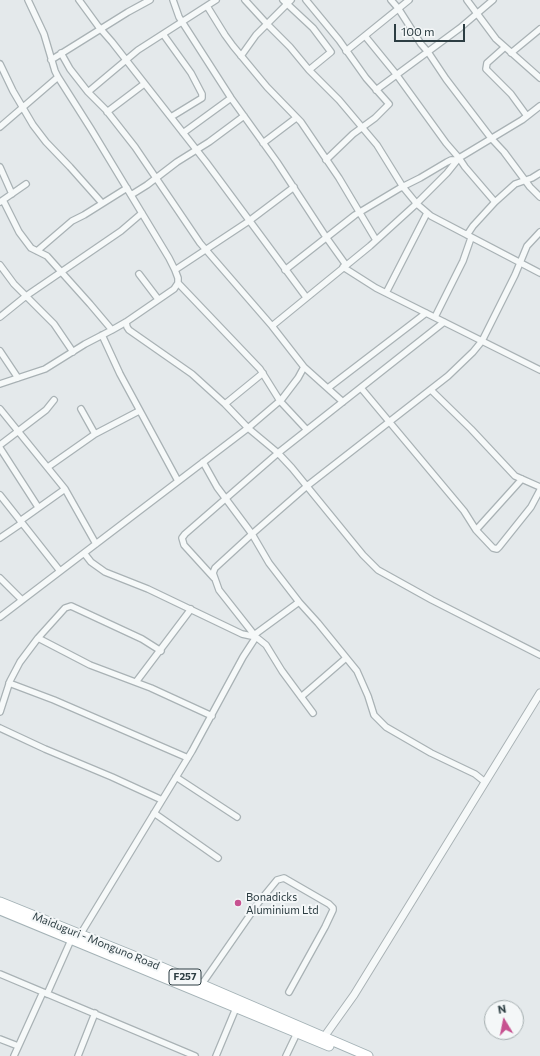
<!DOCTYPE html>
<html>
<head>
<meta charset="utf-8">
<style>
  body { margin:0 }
  #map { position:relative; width:540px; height:1056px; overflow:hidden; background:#e4e9eb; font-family:Commissioner,sans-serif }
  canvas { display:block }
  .north { position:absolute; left:484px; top:1000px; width:40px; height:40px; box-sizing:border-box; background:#f4f7f8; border:1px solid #a4adaf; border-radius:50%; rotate:350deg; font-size:11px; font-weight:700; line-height:16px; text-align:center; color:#2c3d42 }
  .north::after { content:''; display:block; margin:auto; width:14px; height:18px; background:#c75291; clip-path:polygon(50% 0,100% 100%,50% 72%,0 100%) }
  .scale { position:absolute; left:394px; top:24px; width:71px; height:18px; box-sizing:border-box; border:2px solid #2c3d42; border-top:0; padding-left:5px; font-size:12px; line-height:14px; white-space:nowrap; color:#2c3d42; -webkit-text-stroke:3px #f4f7f8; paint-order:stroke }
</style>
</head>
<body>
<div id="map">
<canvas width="540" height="1056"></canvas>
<div class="north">N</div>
<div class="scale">100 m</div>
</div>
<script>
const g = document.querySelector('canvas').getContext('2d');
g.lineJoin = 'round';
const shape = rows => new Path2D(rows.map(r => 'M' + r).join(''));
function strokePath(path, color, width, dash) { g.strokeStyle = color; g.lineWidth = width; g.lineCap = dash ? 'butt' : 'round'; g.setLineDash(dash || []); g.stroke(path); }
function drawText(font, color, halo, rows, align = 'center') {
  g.font = font + ' Commissioner,sans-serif'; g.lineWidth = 4; g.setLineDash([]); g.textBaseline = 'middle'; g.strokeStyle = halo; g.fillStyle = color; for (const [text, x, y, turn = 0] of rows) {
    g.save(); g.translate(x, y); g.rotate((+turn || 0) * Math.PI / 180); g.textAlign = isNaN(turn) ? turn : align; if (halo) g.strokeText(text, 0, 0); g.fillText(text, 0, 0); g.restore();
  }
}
const minor = shape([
  [28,0,44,34,55,71,58,77,91,129,169,258,175,270,178,278,178,283,260,369,280,401,307,430],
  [79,0,98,26,112,42,206,162,306,297],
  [173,0,179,17,231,98,277,162,326,237,346,265],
  [245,0,267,24,290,47,309,70,339,100,377,145,403,187,417,204,431,216,540,273],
  [283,0,313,28,331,52,309,70],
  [306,0,339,40,366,78,389,104,375,118,353,134,326,160],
  [391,0,398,8,421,44,428,52,446,79,491,138,504,152,530,187,540,197],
  [467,0,496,39,540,78],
  [207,6,225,35,233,46,267,87,301,122,339,178,376,240],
  [163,34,191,73,202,94,202,98,171,117],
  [365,36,396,74,446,143,459,158,465,167,495,202],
  [505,47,487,63,486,69,511,94,527,116],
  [346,51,409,0],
  [61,53,70,69,88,92,106,110,135,147,200,243,272,326,304,367,343,402],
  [511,53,540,29],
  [241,56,256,35,291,0],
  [51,60,128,12,150,0],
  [0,64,13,91,33,125,46,142,70,167,102,203],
  [376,90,460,28,493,0],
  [88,92,138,50,216,0],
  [107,112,144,84],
  [0,127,58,77],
  [183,133,231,98],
  [263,143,296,118],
  [0,167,12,194],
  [131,195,147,185,177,162,209,142,244,116],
  [3,200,19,232,31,248,47,256,90,304,112,330],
  [0,202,26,184],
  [467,235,473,226,495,202,515,184,532,178,540,173],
  [37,251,72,221,84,215,127,188],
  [0,265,14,284,54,324,73,352],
  [343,267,376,288,540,370],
  [175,270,249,221,294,187],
  [285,270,355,215,400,188,420,178,447,162,451,160,458,160],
  [139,274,158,299],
  [386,293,427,213],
  [0,317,26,296,121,231,142,213],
  [435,317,463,261,471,238],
  [126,322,127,327,129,330,192,374,225,404,248,428,278,453,292,468,363,555,378,570,432,600,540,655],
  [272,326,370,246,414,206,447,173,459,158,522,120,540,106],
  [102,335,120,374,178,481],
  [0,351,18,378],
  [0,384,45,369,85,344,112,330,126,322,174,289,178,283],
  [328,388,426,313],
  [361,388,464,511,476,530,493,548,497,549,499,547,531,507,540,490],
  [431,390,471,429,515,476,540,487],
  [225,404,263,373],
  [0,409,65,489,96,544],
  [81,409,95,434],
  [0,445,46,410,54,400],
  [0,448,38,507],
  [203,462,217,487,252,534,269,563,299,602,318,623,357,671,368,696,374,715,386,727,431,753,475,774,485,782],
  [48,467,95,434,139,411],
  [0,495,60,571],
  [20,521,65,489],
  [476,530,522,479],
  [0,538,22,523],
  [84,553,91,562,105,572,148,589,242,634,256,637],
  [0,578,22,600],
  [214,578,184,545,182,538,185,534,278,453,444,322],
  [0,617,248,428,282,399,298,378,304,367],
  [254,635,299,602],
  [38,638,90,665,151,688,212,716],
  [136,682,191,609],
  [9,683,54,700,188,758],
  [301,697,346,658],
  [0,712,10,681,20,662,38,638,65,608,71,606,142,639,161,651],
  [313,713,282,671,266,645,256,637,219,590,213,573,215,568,252,534,307,486,448,376,473,352,482,341,515,275,527,246,540,232],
  [0,728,45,749,112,777,162,800],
  [176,777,237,817],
  [154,813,218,858],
  [80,935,192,751,243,657,256,637],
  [0,974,195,1056],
  [202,984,259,902,277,880,284,878,329,904,333,908,333,910,325,927,289,992],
  [47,994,71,940],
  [0,1039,18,1046],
  [14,1056,43,992],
  [78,1056,95,1013],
  [216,1056,236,1008],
  [286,1056,297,1033]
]);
const tertiary = shape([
  [324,1037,354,995,540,693]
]);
const primary = shape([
  [0,902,161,967,368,1056],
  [0,910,329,1046]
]);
const markers = [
  [238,903,4,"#c75291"]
];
const shields = [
  [185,977,32]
];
const shieldNames = [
  ["F257",185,977]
];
const poiNames = [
  ["Bonadicks",246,897],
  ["Aluminium Ltd",246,910]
];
const streetNames = [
  ["Maiduguri - Monguno Road",96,941,22]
];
strokePath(minor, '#a9b2b5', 8);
strokePath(tertiary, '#a9b2b5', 9);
strokePath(primary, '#a4b2b6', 11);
strokePath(minor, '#f6f9f9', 5.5);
strokePath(tertiary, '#f6f9f9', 7);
strokePath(primary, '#fff', 9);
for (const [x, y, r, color] of markers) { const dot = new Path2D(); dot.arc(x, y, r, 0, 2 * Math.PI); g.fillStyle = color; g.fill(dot); strokePath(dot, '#f4f7f8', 1.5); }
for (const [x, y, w] of shields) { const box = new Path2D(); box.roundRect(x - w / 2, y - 8, w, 16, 3); g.fillStyle = '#f4f7f8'; g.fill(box); strokePath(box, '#2c3d42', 1); }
drawText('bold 10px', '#2c3d42', null, shieldNames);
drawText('11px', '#2c3d42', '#f4f7f8', poiNames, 'left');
drawText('11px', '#2c3d42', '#f4f7f8', streetNames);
</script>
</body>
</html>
